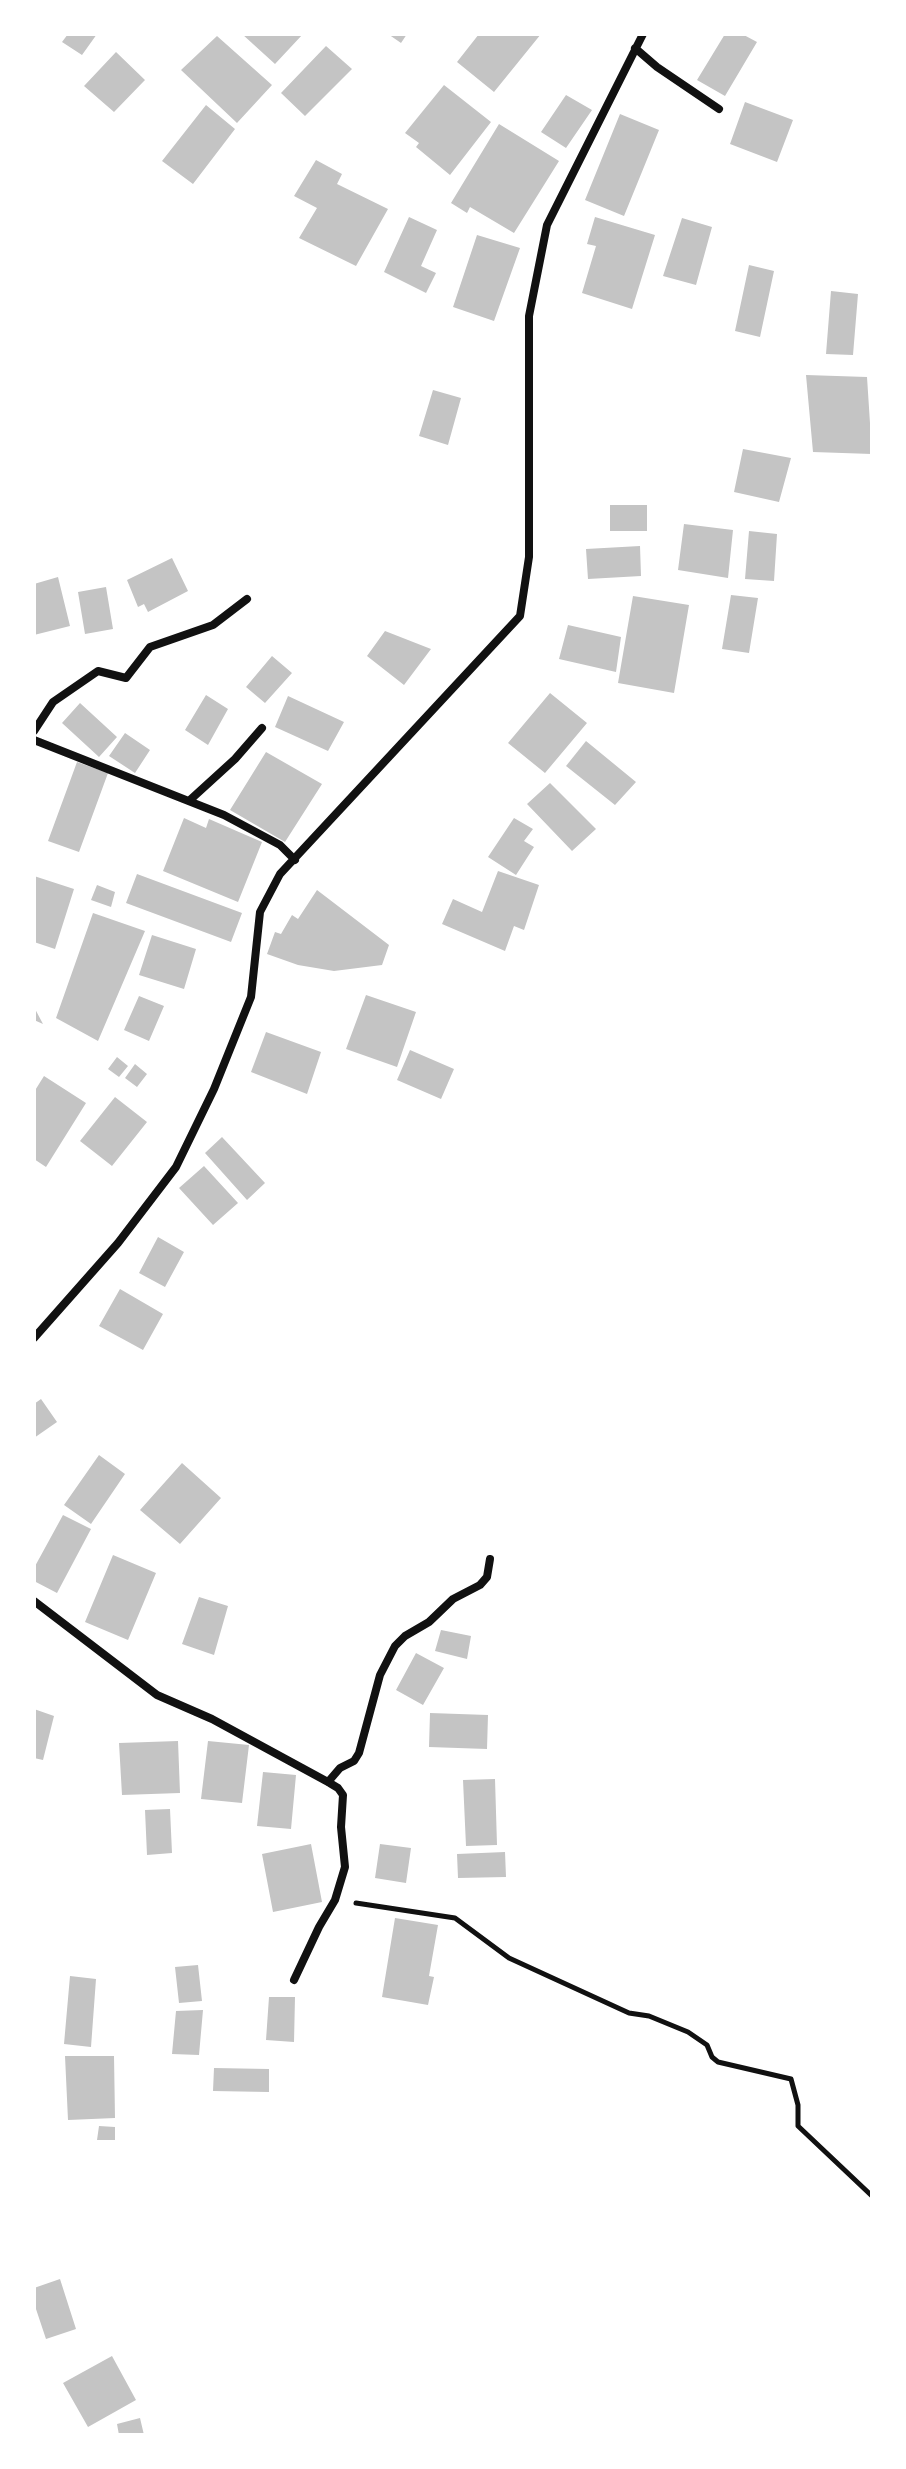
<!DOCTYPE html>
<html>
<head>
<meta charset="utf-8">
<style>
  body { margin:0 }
  #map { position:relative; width:906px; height:2469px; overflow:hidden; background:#fff; font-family:"Public Sans",sans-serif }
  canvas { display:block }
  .frame { position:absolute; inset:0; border:36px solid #fff; pointer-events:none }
</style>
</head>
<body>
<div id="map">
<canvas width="906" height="2469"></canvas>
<div class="frame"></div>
</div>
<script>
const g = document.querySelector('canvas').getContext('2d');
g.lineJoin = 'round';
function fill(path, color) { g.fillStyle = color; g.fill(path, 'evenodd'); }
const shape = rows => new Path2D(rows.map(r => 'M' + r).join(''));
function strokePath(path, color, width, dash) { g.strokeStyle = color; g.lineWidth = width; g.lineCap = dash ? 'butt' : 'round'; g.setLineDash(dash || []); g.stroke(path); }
const building = shape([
  [68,34,97,34,82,55,62,42],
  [242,34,303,34,275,64],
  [388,34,407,34,401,43],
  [479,34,541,34,494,92,457,62],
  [725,34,742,34,757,42,725,96,697,80],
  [217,36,272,85,237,123,181,70],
  [326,46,352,69,305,116,281,93],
  [116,52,145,80,114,112,84,86],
  [444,85,491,122,450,175,416,147,419,143,405,133],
  [566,95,592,110,566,148,541,132],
  [745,102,793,120,777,162,730,144],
  [206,105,235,129,193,184,162,161],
  [620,114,659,130,624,216,585,200],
  [499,124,559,161,514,233,470,207,467,213,451,203],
  [316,160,342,174,337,184,388,209,356,266,299,238,317,208,294,196],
  [409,217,437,230,421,266,436,273,426,293,384,272],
  [595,217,655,235,632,309,582,293,596,246,587,244],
  [682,218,712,227,696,285,663,276],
  [477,235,520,248,494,321,453,307],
  [749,265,774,271,760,337,735,331],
  [831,291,858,294,853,355,826,354],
  [806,375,867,377,872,454,813,452],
  [433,390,461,398,448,445,419,436],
  [743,449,791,458,779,502,734,492],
  [610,505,647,505,647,531,610,531],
  [684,524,733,530,728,578,678,570],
  [749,531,777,534,774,581,745,579],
  [640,546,641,576,588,579,586,549],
  [172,558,188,591,148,612,144,604,138,607,127,580],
  [58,577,70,626,34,635,34,584],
  [106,587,113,629,85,634,78,592],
  [731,595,758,598,749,653,722,649],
  [633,596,689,605,674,693,618,683],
  [568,625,621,637,616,672,559,659],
  [385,631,431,649,404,685,367,656],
  [272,656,292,673,265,703,246,687],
  [550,693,587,723,545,773,508,743],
  [206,695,228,709,208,745,185,730],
  [288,696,344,722,328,751,275,727],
  [80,703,117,737,99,757,62,723],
  [125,733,150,750,135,773,109,756],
  [586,741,636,782,615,805,566,766],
  [266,752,322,784,285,842,230,810],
  [77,762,108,773,79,852,48,841],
  [550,783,596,829,572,851,527,804],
  [184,818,206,828,209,819,262,842,238,902,163,871],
  [514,818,533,829,524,841,534,847,516,875,488,857],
  [498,871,539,885,524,930,514,926,505,951,442,924,453,899,482,912],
  [137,874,242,913,231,942,126,903],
  [34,876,74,889,55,949,34,942],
  [97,885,115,892,111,907,91,900],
  [317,890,389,945,382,965,334,971,298,965,267,954,275,932,281,934,292,915,298,919],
  [93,913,145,931,98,1041,56,1018],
  [152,935,196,949,184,989,139,975],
  [366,995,416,1012,397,1067,346,1049],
  [139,996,164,1006,149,1041,124,1030],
  [34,1007,43,1024,34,1020],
  [266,1032,321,1052,307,1094,251,1072],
  [410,1050,454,1069,441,1099,397,1080],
  [117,1057,128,1066,119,1077,108,1069],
  [135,1064,147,1074,137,1087,125,1078],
  [44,1076,86,1103,46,1167,34,1159,34,1092],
  [115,1097,147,1122,112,1166,80,1141],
  [222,1137,265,1183,247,1200,205,1153],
  [204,1166,238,1203,213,1225,179,1188],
  [158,1237,184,1252,165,1287,139,1273],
  [120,1289,163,1314,143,1350,99,1326],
  [41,1399,57,1422,34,1438,34,1404],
  [99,1455,125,1474,91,1524,64,1505],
  [182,1463,221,1498,180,1544,140,1510],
  [63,1515,91,1529,57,1593,34,1581,34,1568],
  [113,1555,156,1573,128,1640,85,1622],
  [199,1597,228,1606,214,1655,182,1644],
  [441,1630,471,1636,467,1659,435,1651],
  [416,1653,444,1668,423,1705,396,1690],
  [34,1709,54,1716,43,1760,34,1758],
  [430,1713,488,1715,487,1749,429,1747],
  [178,1741,180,1793,122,1795,119,1743],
  [208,1741,249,1745,242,1803,201,1799],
  [263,1772,296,1775,291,1829,257,1826],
  [495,1779,497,1845,466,1846,463,1780],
  [170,1809,172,1853,147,1855,145,1810],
  [311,1844,322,1902,273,1912,262,1854],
  [380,1844,411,1848,406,1883,375,1878],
  [505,1852,506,1877,458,1878,457,1854],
  [395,1918,438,1925,429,1976,434,1977,428,2005,382,1997],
  [198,1965,202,2001,179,2003,175,1967],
  [70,1976,96,1979,91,2047,64,2044],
  [269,1997,295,1997,294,2042,266,2040],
  [203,2010,199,2055,172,2054,176,2011],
  [65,2056,114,2056,115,2118,68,2120],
  [214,2068,269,2069,269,2092,213,2091],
  [99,2126,115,2127,115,2140,97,2140],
  [60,2279,76,2329,46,2339,34,2303,34,2288],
  [112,2356,136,2400,88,2427,63,2383],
  [140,2418,144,2435,119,2435,117,2424]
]);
const path = shape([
  [356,1903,455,1918,509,1958,629,2013,649,2016,688,2032,707,2045,712,2057,718,2062,791,2079,798,2105,798,2126,872,2196]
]);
const minor = shape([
  [635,48,657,67,719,109],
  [34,731,53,702,98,671,126,678,150,647,213,625,247,599],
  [34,740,224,815,280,845,295,860],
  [190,800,235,759,262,728],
  [34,1338,118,1243,176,1167,214,1089,251,997,260,912,280,874,520,616,529,557,529,316,547,225,643,34],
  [34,1601,157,1695,212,1719,328,1782,338,1788,343,1795,341,1827,345,1867,335,1900,319,1927,294,1980],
  [328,1782,340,1768,354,1761,359,1753,380,1675,395,1646,405,1636,429,1622,453,1599,480,1585,487,1577,490,1559]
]);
fill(building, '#c4c4c4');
strokePath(path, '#111', 5);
strokePath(minor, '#111', 8);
</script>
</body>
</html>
